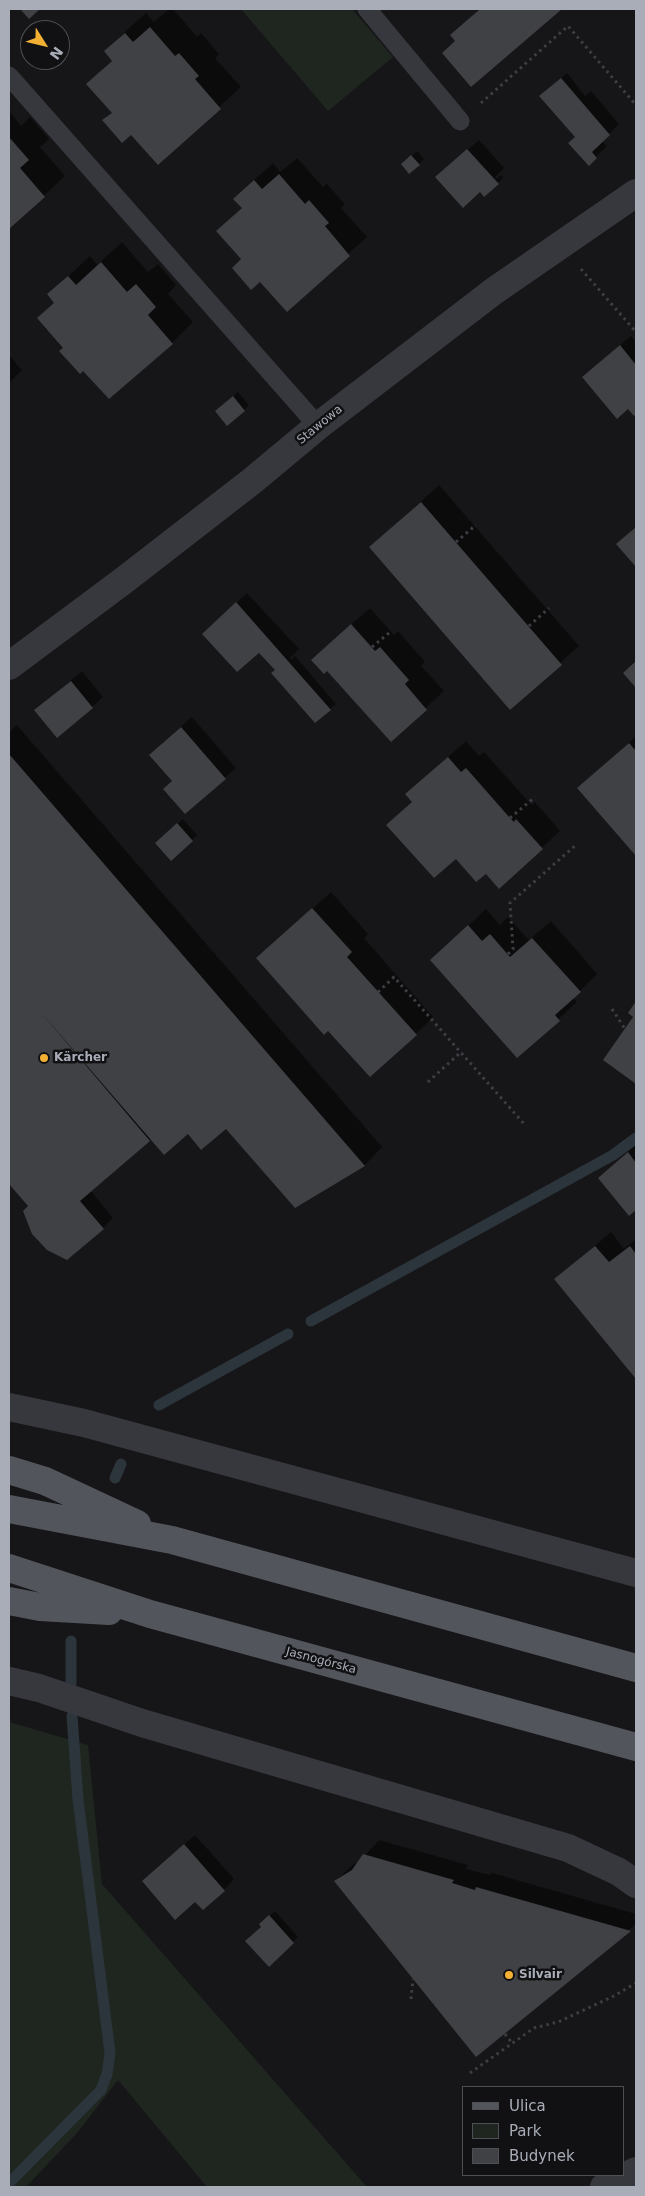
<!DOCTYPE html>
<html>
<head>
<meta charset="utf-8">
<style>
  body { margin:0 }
  #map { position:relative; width:645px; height:2196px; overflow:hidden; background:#161618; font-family:"DejaVu Sans",sans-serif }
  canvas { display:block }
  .frame { position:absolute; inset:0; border:10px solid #a8adb8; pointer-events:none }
  .legend { position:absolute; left:462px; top:2086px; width:162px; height:90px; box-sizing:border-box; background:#111113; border:1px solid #4d4f55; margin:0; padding:6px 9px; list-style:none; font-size:15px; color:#a8adb8 }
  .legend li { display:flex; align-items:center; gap:10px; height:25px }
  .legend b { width:25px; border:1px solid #4d4f55 }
  .north { position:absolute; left:20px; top:20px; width:50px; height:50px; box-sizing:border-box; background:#111113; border:1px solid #4d4f55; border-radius:50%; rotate:126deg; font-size:14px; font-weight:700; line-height:20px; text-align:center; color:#a8adb8 }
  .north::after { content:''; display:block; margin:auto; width:18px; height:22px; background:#f2b134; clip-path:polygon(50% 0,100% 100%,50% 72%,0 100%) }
</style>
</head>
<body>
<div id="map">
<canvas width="645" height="2196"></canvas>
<div class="frame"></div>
<ul class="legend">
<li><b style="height:6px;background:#53555c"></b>Ulica</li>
<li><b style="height:14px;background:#1e261f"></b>Park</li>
<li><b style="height:14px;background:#404145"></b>Budynek</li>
</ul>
<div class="north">N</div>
</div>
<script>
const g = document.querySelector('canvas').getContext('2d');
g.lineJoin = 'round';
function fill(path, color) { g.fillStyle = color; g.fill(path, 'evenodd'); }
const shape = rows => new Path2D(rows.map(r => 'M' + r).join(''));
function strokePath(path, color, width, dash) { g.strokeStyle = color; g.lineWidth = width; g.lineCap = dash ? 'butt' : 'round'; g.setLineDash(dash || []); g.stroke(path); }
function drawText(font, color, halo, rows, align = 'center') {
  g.font = font + ' "DejaVu Sans",sans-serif'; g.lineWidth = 5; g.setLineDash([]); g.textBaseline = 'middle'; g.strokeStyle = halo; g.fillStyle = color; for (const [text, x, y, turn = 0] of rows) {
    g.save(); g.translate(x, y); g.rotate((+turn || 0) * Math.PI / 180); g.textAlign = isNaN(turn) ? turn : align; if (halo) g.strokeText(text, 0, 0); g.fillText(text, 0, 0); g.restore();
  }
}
const green = shape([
  [241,9,352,9,393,57,328,111],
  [9,1722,88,1745,102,1884,367,2187,207,2187,118,2080,77,2133,26,2187,9,2187]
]);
const shadow = shape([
  [169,9,173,9,197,37,201,33,219,54,215,58,241,87,158,163,131,133,104,120,113,112,88,84,113,59,106,51,127,30,146,13,154,22],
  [479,9,560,9,471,85,456,40,452,35],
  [567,73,585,96,591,91,619,124,602,141,607,146,589,164,576,136,546,91],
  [9,111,21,126,30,117,49,139,40,147,65,176,9,228],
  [479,140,504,168,495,177,497,179,501,175,503,178,498,183,448,167],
  [417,151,424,159,419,164,408,159],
  [297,158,323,187,327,184,345,204,341,208,367,237,287,310,217,231,243,207,235,199,253,181,273,163,280,172],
  [122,242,148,272,158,264,176,285,168,294,193,322,172,343,65,348,55,302,49,294,90,256,97,265],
  [631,336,636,342,636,412,634,414,629,407,583,377],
  [9,355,22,370,9,383],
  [238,392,249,405,244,410,222,406],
  [439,485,579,646,510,708,371,547],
  [636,526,636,565,618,544],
  [247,593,299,649,290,658,291,660,295,656,336,704,316,722,277,670,259,651,215,623],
  [370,608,394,635,398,631,425,662,421,666,444,691,391,740,331,642],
  [82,671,103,697,92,707,36,710],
  [192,717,236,768,186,812,161,744],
  [17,725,382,1147,365,1165,295,1206,227,1127,151,1138,91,1191,113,1218,103,1228,29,1206,9,1182,9,732],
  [636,736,636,854,579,788],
  [466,741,479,756,484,752,528,801,532,805,535,802,560,831,499,887,486,872,388,825,413,801,407,794],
  [183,819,197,835,192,840,162,837],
  [331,892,368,934,364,938,433,1017,416,1034,328,1029,258,958],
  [486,909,500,925,508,917,529,940,551,921,597,974,573,998,577,1002,518,1056,431,960],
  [636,1004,636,1083,604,1060,635,1017,630,1013],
  [636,1145,636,1208,629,1214,610,1168],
  [611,1232,624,1249,636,1239,636,1377,555,1280],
  [195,1835,234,1879,224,1890,195,1900,154,1871],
  [379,1840,468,1865,466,1869,490,1875,492,1873,636,1914,636,1924,477,2055,336,1881,351,1866,360,1861],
  [275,1911,298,1937,269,1965,263,1926,266,1919]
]);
const stream = shape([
  [311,1321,613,1155,636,1138],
  [159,1405,288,1334],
  [115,1478,121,1464],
  [71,1684,71,1641],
  [9,2183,101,2090,107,2074,110,2053,78,1799,72,1716]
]);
const building = shape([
  [20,9,40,9,29,19],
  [480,9,562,9,471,87,442,53,455,41,450,35],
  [150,27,175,56,179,53,199,76,195,79,221,109,158,165,131,135,122,143,102,120,112,113,86,84,112,61,104,51,125,33,133,42],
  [561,78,610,135,592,152,597,158,589,166,568,143,575,137,539,96],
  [9,137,29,160,20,168,45,197,9,229],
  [467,149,499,184,484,197,480,192,463,208,435,177],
  [411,155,420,165,409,174,401,164],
  [279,174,305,204,309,200,329,223,325,226,350,256,287,312,260,282,251,290,232,268,241,259,216,231,242,208,233,199,254,180,262,189],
  [101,262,127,292,136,284,156,307,148,315,173,344,109,399,83,371,80,374,59,351,63,348,37,318,54,303,47,294,68,276,76,285],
  [620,345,636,365,636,414,634,416,628,409,617,419,582,377],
  [233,396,245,411,227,426,215,411],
  [421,502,562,665,510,710,369,547],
  [636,527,636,567,616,544],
  [236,602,331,710,315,723,271,673,275,670,259,653,237,672,202,634],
  [351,624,375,651,380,647,409,680,405,684,427,710,391,742,327,671,324,674,311,660],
  [636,661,636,688,623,673],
  [71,681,93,708,57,738,34,710],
  [181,727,226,779,185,814,163,789,172,781,149,755],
  [629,743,636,751,636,856,577,788],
  [9,754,365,1166,295,1208,226,1129,201,1150,188,1134,164,1155,38,1009,150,1141,80,1201,104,1229,67,1260,47,1250,32,1234,23,1211,28,1206,9,1184],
  [448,757,461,772,466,768,510,818,514,822,516,819,543,849,499,889,486,874,476,882,456,859,434,878,386,825,412,802,405,794],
  [177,823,193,841,171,861,155,843],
  [312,908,352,952,347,957,417,1035,370,1077,328,1031,324,1035,256,958],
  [468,925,482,941,490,934,510,957,532,938,581,992,555,1015,560,1021,517,1058,430,960],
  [636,1001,636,1084,603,1060,633,1017,628,1013],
  [628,1152,636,1163,636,1210,629,1216,598,1178],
  [595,1246,609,1262,630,1246,636,1254,636,1379,554,1279],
  [184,1844,225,1891,203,1910,195,1902,175,1920,142,1881],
  [363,1854,454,1880,452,1883,475,1890,476,1887,631,1931,476,2057,334,1881,352,1870],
  [269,1915,294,1943,269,1967,245,1941,261,1927,259,1924]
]);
const path = shape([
  [481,103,568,26,636,105],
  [581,269,636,332],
  [456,542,476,525],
  [529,626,549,608],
  [372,647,389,633],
  [510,818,535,797],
  [508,954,513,949,510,903,577,844],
  [378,992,394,977,526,1126],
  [612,1009,625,1029],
  [428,1082,461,1052],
  [411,1999,413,1979],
  [505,2034,512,2043],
  [470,2073,534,2028,558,2022,612,1997,636,1983]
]);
const service = shape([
  [367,9,460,121],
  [9,76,318,426]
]);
const minor = shape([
  [9,666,123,581,252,481,318,426,494,291,636,193],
  [9,1407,84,1423,636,1573],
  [9,1681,39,1688,142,1723,568,1848,619,1872,636,1884],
  [604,2187,636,2171]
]);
const primary = shape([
  [9,1470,45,1481,137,1524],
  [9,1509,172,1540,636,1668],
  [9,1568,150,1614,636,1747],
  [9,1601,40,1607,109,1611]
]);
const markers = [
  [44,1058,5,"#f2b134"],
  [509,1975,5,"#f2b134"]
];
const streetNames = [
  ["Stawowa",320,425,-39],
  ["Jasnogórska",321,1661,15]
];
const poiNames = [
  ["Kärcher",54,1058],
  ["Silvair",519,1975]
];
fill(green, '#1e261f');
fill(shadow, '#0007');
strokePath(stream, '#2c353c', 11);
fill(building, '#404145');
strokePath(path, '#3d3f44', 3, [2.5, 4]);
strokePath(service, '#37383d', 19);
strokePath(minor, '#37383d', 28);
strokePath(primary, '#53555c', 28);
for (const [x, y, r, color] of markers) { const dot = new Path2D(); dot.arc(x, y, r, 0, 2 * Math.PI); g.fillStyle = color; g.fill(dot); strokePath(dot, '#111113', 2); }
drawText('12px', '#a8adb8', '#111113', streetNames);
drawText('bold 12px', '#a8adb8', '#111113', poiNames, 'left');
</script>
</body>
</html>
